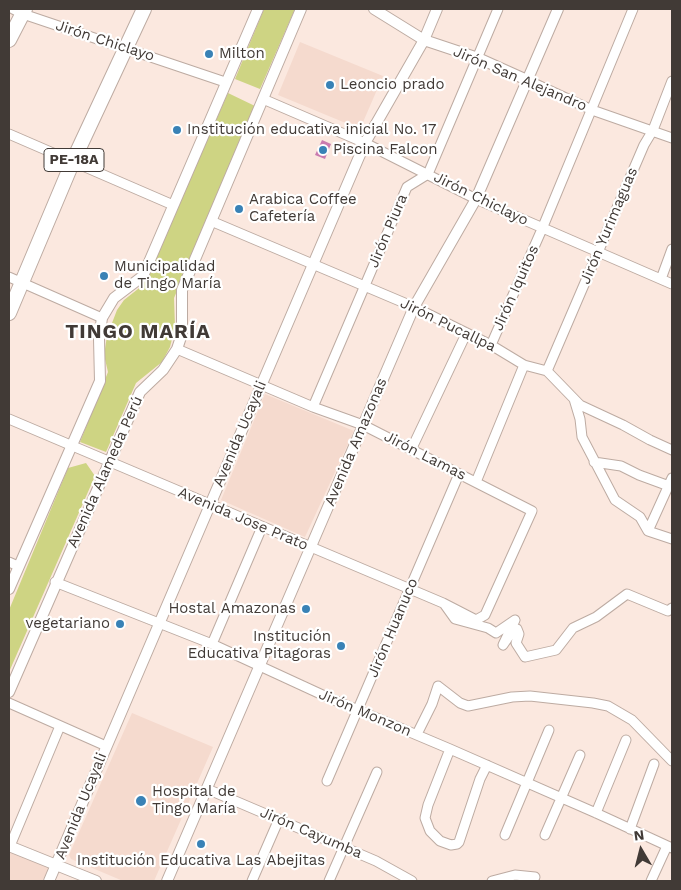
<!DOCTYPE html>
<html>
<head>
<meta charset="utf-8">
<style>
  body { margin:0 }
  #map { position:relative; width:681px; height:890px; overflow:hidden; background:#fbe8df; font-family:"Work Sans",sans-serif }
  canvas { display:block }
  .frame { position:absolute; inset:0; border:10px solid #413a36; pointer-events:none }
  .north { position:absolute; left:616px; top:825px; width:50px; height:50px; -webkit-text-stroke:4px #fff; paint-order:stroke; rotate:352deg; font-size:14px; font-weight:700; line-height:20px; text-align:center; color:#413a36 }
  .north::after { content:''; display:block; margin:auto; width:18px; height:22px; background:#413a36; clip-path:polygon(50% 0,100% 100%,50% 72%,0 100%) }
</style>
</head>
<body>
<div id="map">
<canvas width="681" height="890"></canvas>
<div class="frame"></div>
<div class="north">N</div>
</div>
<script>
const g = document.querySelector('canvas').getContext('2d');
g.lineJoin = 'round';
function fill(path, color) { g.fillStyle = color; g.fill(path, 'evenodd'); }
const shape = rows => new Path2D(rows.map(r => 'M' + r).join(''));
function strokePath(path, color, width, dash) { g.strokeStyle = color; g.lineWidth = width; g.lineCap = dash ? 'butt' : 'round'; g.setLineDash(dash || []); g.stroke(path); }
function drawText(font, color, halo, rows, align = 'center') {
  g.font = font + ' "Work Sans",sans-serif'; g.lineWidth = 4.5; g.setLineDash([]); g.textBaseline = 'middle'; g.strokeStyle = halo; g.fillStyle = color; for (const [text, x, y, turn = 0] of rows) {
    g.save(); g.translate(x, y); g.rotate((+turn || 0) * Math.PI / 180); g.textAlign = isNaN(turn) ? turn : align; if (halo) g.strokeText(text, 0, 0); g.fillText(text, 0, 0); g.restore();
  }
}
const built = shape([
  [300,42,383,76,360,129,278,95],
  [265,394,354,431,305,537,221,500],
  [132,713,213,747,154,881,123,881,71,859,69,855],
  [9,847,52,865,42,881,9,881]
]);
const green = shape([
  [264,9,295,9,260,89,235,79],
  [228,93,255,106,174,298,175,327,170,347,162,362,136,383,106,452,80,442,108,372,104,355,107,336,117,310,124,300,143,285],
  [86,463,95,476,9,672,9,610,68,468]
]);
const water = shape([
  [322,140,331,144,325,159,315,155]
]);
const minor = shape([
  [13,9,23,14,225,82],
  [527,80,592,110,672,138],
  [263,99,365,143,476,199,672,284],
  [9,134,173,205],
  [211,221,414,307,491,345,524,365,547,371,580,405,623,425,650,440,672,450],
  [9,277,102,318],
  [661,279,672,249],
  [491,345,542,229,633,9],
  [547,371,644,145,653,130,672,81],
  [574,399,580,419,582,437,615,500,640,517,648,531,672,539],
  [313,407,407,187,428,174,498,9],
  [9,419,443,603,476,620,485,615,532,511,363,425,313,407,177,349],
  [411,450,466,334],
  [594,462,621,466,639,475,669,486],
  [476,482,524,365],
  [648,531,672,478],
  [9,562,18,566],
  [55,582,212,644,327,697,450,749,596,813,672,848],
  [445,605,455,619,488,628,496,633,515,620,503,645,514,629,517,629,519,634,516,643,525,657,556,650,573,628,596,617,627,594,668,611,672,608],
  [212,644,262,527],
  [9,703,106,746],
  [417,734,432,704,438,686,460,703,468,706,512,697,530,696,593,703,608,706,632,720,672,761],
  [450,749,428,805,425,818,430,831,440,841,451,845,457,844,459,842,480,779,487,765],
  [327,781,459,474],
  [207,789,376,861,412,881],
  [596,813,626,740],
  [630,829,654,764],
  [505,835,549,730],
  [545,835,580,755],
  [10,846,60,726],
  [252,881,279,819],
  [329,881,377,772],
  [492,881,515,875,535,877],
  [651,881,667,846]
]);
const tertiary = shape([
  [374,9,424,40,478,58,527,80],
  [9,589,100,381,99,339,102,318,114,298,143,276,258,9],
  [9,692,140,392,163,370,177,349,182,334,182,290,301,9],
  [9,846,96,881],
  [49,881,365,143,424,40,437,9],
  [167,881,414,307,476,199,558,9]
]);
const trunk = shape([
  [9,40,25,9],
  [9,313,73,161,144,9]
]);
const markers = [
  [209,54,5,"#3982b6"],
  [330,85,5,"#3982b6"],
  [177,130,5,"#3982b6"],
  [323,150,5,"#3982b6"],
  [239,209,5,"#3982b6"],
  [104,276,5,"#3982b6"],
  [306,609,5,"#3982b6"],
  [120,624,5,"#3982b6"],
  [341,646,5,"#3982b6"],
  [141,801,6,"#3982b6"],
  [201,844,5,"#3982b6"]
];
const shields = [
  [74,160,60]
];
const shieldNames = [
  ["PE-18A",74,160]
];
const streetNames = [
  ["Jirón Chiclayo",105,41,18],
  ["Jirón San Alejandro",520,79,23],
  ["Jirón Chiclayo",481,199,26],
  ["Jirón Yurimaguas",609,226,-67],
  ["Jirón Piura",388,231,-67],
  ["Jirón Iquitos",516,288,-66],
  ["Jirón Pucallpa",448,325,26],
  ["Avenida Ucayali",240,434,-67],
  ["Avenida Amazonas",356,442,-67],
  ["Jirón Lamas",425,456,27],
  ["Avenida Alameda Perú",105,472,-66],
  ["Avenida Jose Prato",243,519,23],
  ["Jirón Huanuco",393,628,-67],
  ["Jirón Monzon",365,713,23],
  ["Avenida Ucayali",81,806,-68],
  ["Jirón Cayumba",311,833,23]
];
const poiNames = [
  ["Milton",219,54],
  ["Leoncio prado",340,85],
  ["Institución educativa inicial No. 17",187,130],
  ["Piscina Falcon",333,150],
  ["Arabica Coffee",249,200],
  ["Cafetería",249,217],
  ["Municipalidad",114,267],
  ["de Tingo María",114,284],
  ["Hostal Amazonas",296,609,"right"],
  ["vegetariano",110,624,"right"],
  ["Institución",331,637,"right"],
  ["Educativa Pitagoras",331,654,"right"],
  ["Hospital de",152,792],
  ["Tingo María",152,809],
  ["Institución Educativa Las Abejitas",201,861,"center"]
];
const districtNames = [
  ["TINGO MARÍA",138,332]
];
fill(built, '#f5dace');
fill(green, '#ced483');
fill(water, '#ca7baf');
strokePath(minor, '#bdaba2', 11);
strokePath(tertiary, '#bdaba2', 12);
strokePath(trunk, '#bdaba2', 16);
strokePath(minor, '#fff', 9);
strokePath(tertiary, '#fff', 10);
strokePath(trunk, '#fff', 14);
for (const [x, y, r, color] of markers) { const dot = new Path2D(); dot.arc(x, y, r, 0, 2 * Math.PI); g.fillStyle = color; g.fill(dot); strokePath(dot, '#fff', 2); }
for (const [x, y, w] of shields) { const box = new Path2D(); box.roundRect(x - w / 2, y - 11.5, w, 23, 4); g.fillStyle = '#fff'; g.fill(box); strokePath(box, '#413a36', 1); }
drawText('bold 14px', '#413a36', null, shieldNames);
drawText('15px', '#413a36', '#fff', streetNames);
drawText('15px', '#413a36', '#fff', poiNames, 'left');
g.letterSpacing = '1px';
drawText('bold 20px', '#413a36', '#fff', districtNames);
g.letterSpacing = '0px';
</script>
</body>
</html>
